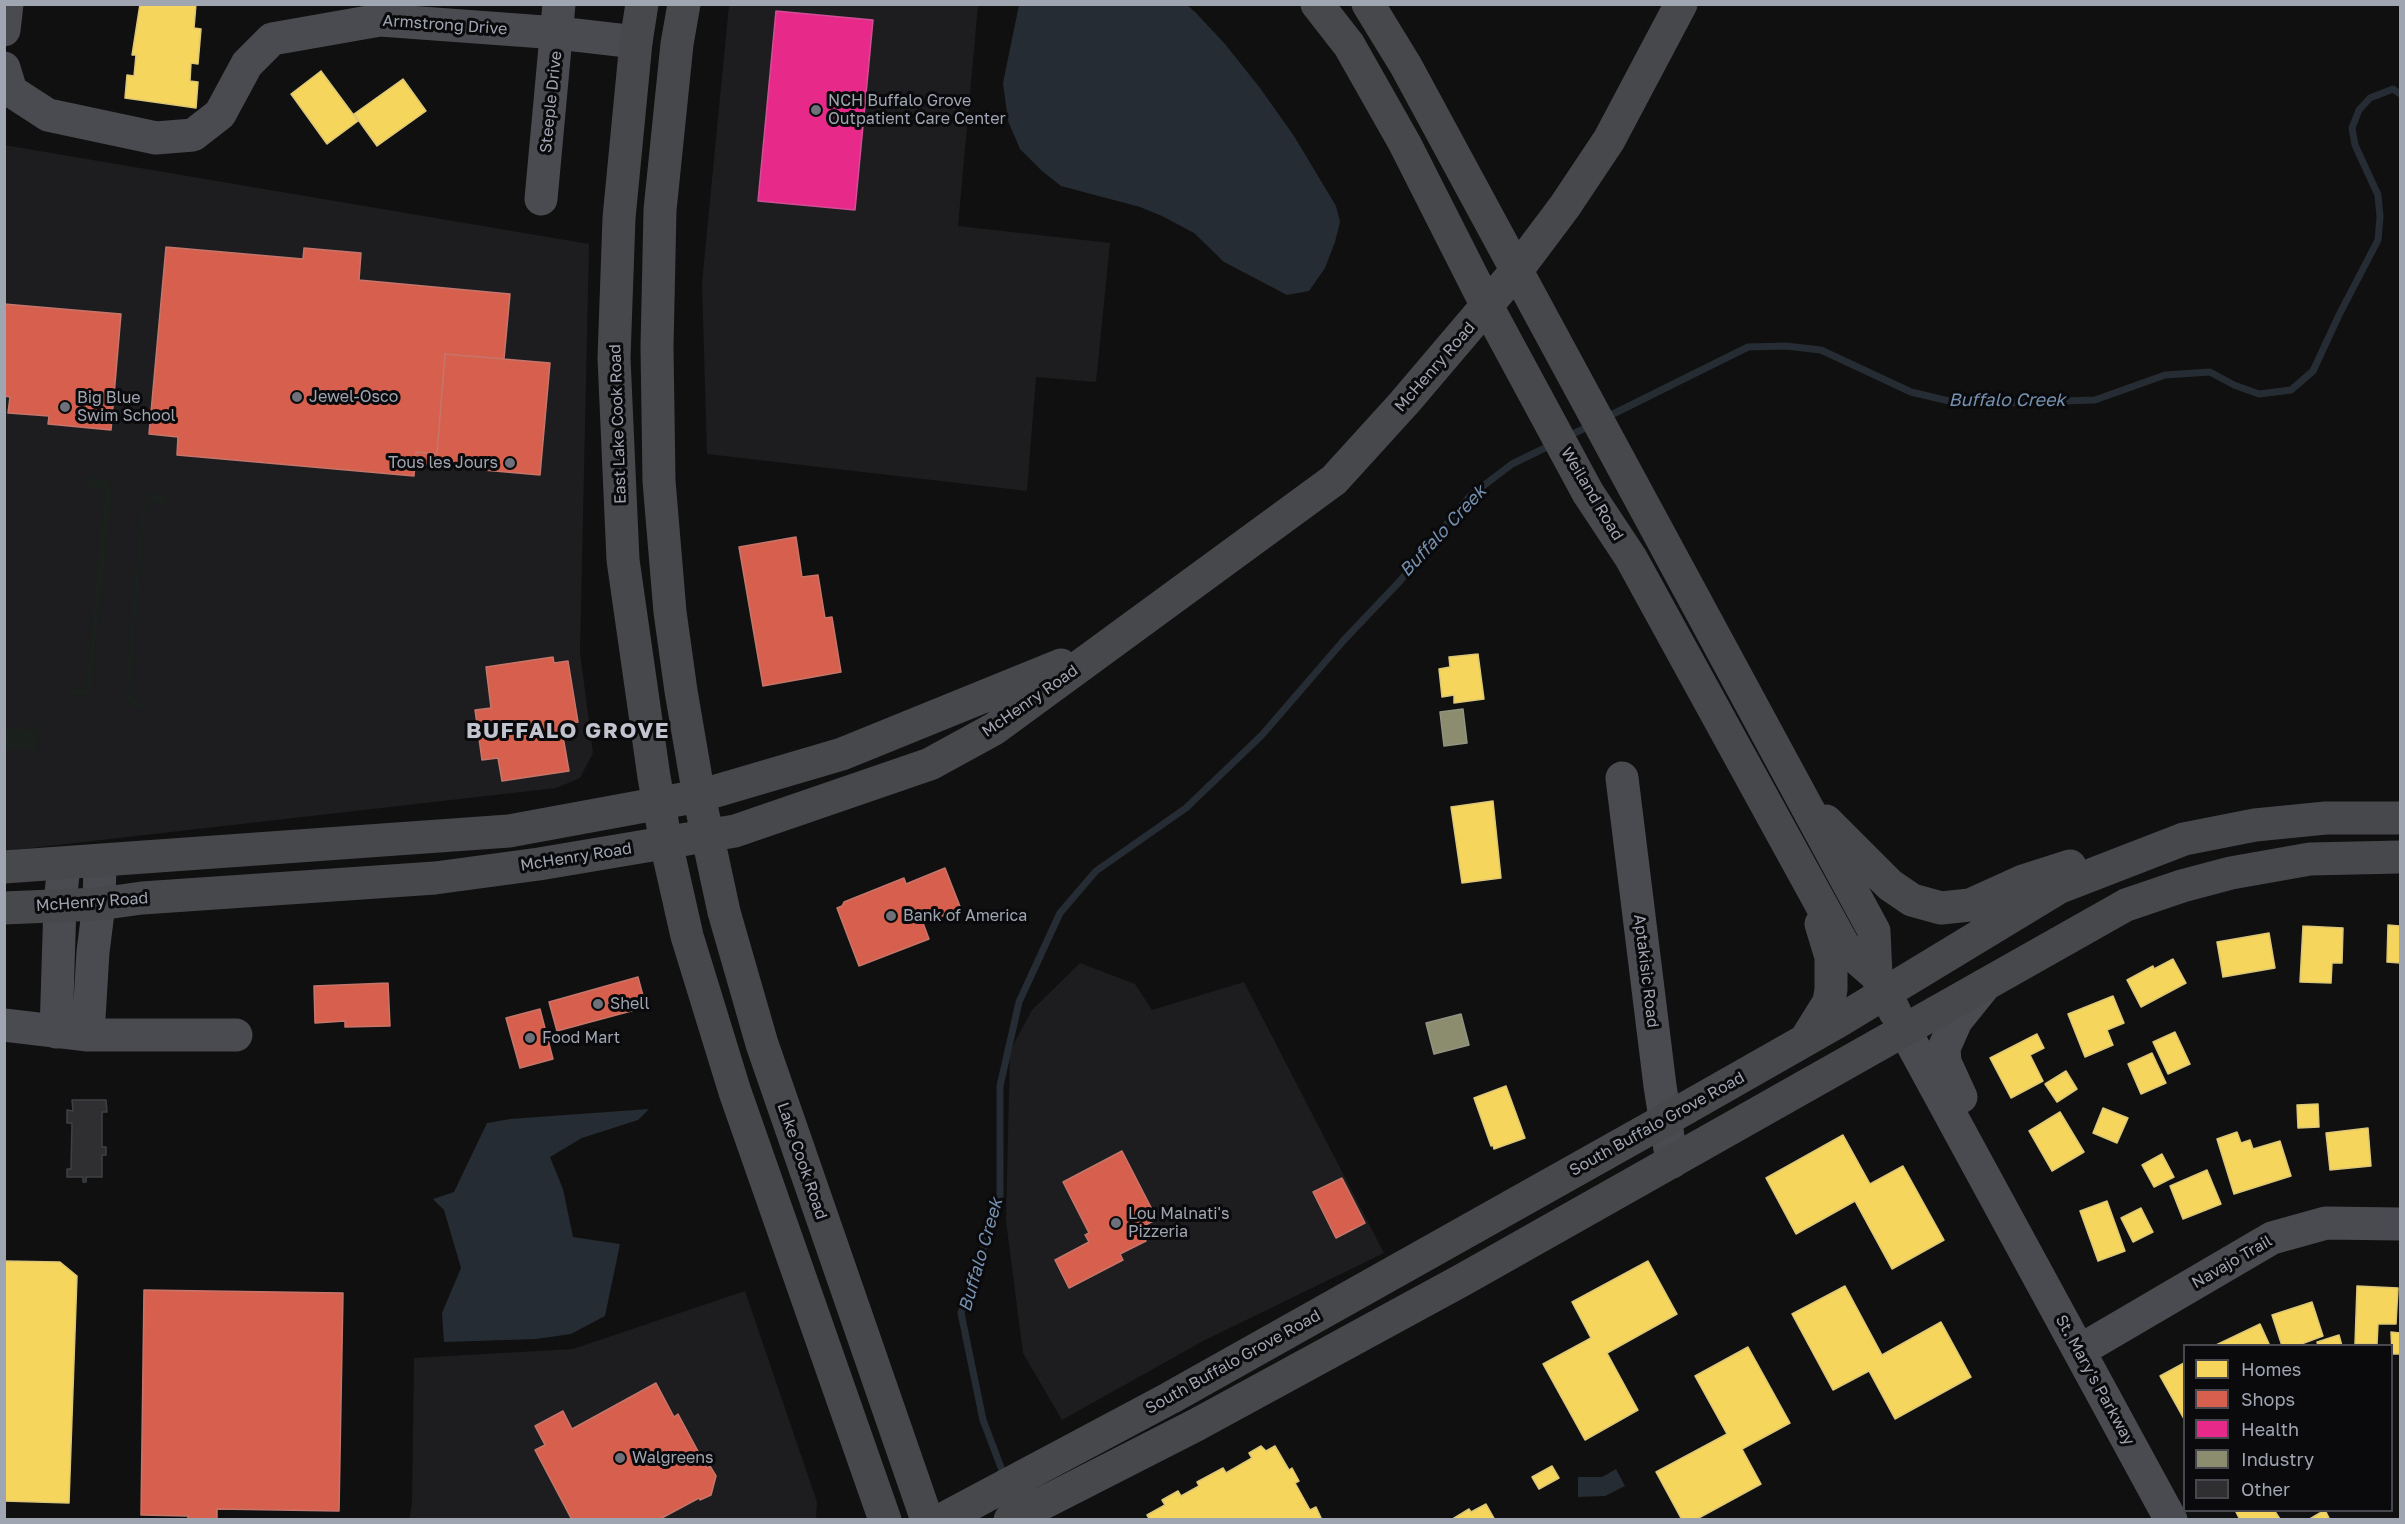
<!DOCTYPE html>
<html>
<head>
<meta charset="utf-8">
<style>
  body { margin:0 }
  #map { position:relative; width:2405px; height:1524px; overflow:hidden; background:#101010; font-family:"Golos Text",sans-serif }
  canvas { display:block }
  .frame { position:absolute; inset:0; border:6px solid #a0a5b2; pointer-events:none }
  .legend { position:absolute; left:2183px; top:1344px; width:210px; height:168px; box-sizing:border-box; background:#0a0a0c; border:2px solid #46484e; margin:0; padding:8px 10px; list-style:none; font-size:18px; color:#a0a5b2 }
  .legend li { display:flex; align-items:center; gap:12px; height:30px }
  .legend b { width:30px; border:2px solid #46484e }
</style>
</head>
<body>
<div id="map">
<canvas width="2405" height="1524"></canvas>
<div class="frame"></div>
<ul class="legend">
<li><b style="height:16px;background:#f6d55c"></b>Homes</li>
<li><b style="height:16px;background:#d6604d"></b>Shops</li>
<li><b style="height:16px;background:#e7298a"></b>Health</li>
<li><b style="height:16px;background:#8c8c6e"></b>Industry</li>
<li><b style="height:16px;background:#2f2f31"></b>Other</li>
</ul>
</div>
<script>
const g = document.querySelector('canvas').getContext('2d');
g.lineJoin = 'round';
function fill(path, color) { g.fillStyle = color; g.fill(path, 'evenodd'); }
const shape = rows => new Path2D(rows.map(r => 'M' + r).join(''));
function strokePath(path, color, width, dash) { g.strokeStyle = color; g.lineWidth = width; g.lineCap = dash ? 'butt' : 'round'; g.setLineDash(dash || []); g.stroke(path); }
function drawText(font, color, halo, rows, align = 'center') {
  g.font = font + ' "Golos Text",sans-serif'; g.lineWidth = 6; g.setLineDash([]); g.textBaseline = 'middle'; g.strokeStyle = halo; g.fillStyle = color; for (const [text, x, y, turn = 0] of rows) {
    g.save(); g.translate(x, y); g.rotate((+turn || 0) * Math.PI / 180); g.textAlign = isNaN(turn) ? turn : align; if (halo) g.strokeText(text, 0, 0); g.fillText(text, 0, 0); g.restore();
  }
}
const built = shape([
  [729,5,978,5,958,226,1110,243,1096,382,1036,377,1027,491,707,454,702,283],
  [4,145,589,244,580,652,593,753,580,778,556,788,5,851],
  [1080,963,1135,984,1152,1010,1244,982,1384,1253,1203,1341,1062,1420,1023,1353,1006,1221,1010,1051,1032,1010],
  [745,1291,817,1502,816,1520,409,1520,412,1504,414,1358,573,1349]
]);
const green = shape([
  [91,476,106,480,112,490,91,687,88,693,81,695,73,694,69,688,86,689,105,489,89,487,89,479],
  [162,493,166,497,165,508,151,499,146,508,129,693,147,707,138,708,129,703,125,692,142,508,149,495],
  [37,714,40,717,34,764,34,749,5,749,5,728,35,730]
]);
const water = shape([
  [1019,5,1186,4,1196,13,1225,44,1260,88,1294,136,1336,206,1340,222,1335,242,1325,268,1309,291,1287,295,1224,262,1194,233,1162,216,1140,207,1061,186,1042,171,1020,149,1008,121,1003,83],
  [649,1109,638,1120,582,1138,550,1157,563,1189,573,1237,620,1244,605,1316,571,1334,536,1339,444,1342,442,1313,461,1268,444,1210,433,1199,454,1192,487,1123,510,1119],
  [1616,1469,1625,1486,1605,1496,1578,1497,1578,1477,1602,1477]
]);
const homes = shape([
  [140,4,196,4,194,28,201,29,198,64,191,63,190,81,198,82,196,108,125,98,127,75,134,76,136,55,132,55,140,4],
  [321,71,358,121,327,144,291,94,321,71],
  [403,79,426,111,377,146,354,114,403,79],
  [1478,654,1484,699,1454,703,1454,695,1442,697,1439,669,1450,667,1449,657,1478,654],
  [1493,801,1501,878,1462,883,1451,807,1493,801],
  [2388,925,2400,926,2400,963,2387,962,2388,925],
  [2303,926,2343,928,2342,963,2332,963,2331,983,2300,982,2303,926],
  [2269,933,2275,968,2223,977,2217,942,2269,933],
  [2173,959,2186,983,2141,1007,2127,980,2153,966,2154,969,2173,959],
  [2113,996,2124,1023,2107,1030,2113,1045,2085,1057,2068,1014,2113,996],
  [2175,1032,2190,1064,2168,1074,2153,1042,2175,1032],
  [2037,1034,2044,1048,2030,1055,2043,1081,2011,1098,1990,1058,2037,1034],
  [2152,1053,2166,1083,2141,1094,2128,1064,2152,1053],
  [2066,1071,2077,1089,2057,1102,2045,1084,2066,1071],
  [1506,1086,1525,1138,1494,1149,1493,1145,1491,1146,1474,1098,1506,1086],
  [2318,1104,2319,1127,2298,1128,2297,1105,2318,1104],
  [2103,1108,2128,1118,2117,1143,2093,1133,2103,1108],
  [2060,1112,2084,1152,2052,1171,2029,1131,2060,1112],
  [2368,1128,2371,1166,2330,1170,2326,1133,2368,1128],
  [2237,1132,2241,1143,2250,1140,2253,1149,2280,1141,2291,1176,2234,1194,2217,1139,2237,1132],
  [1843,1135,1870,1184,1903,1166,1944,1240,1892,1269,1855,1201,1796,1234,1766,1178,1843,1135],
  [2162,1154,2174,1177,2154,1187,2142,1165,2162,1154],
  [2207,1170,2221,1204,2183,1219,2170,1186,2207,1170],
  [2107,1201,2125,1251,2098,1261,2080,1211,2107,1201],
  [2141,1208,2153,1232,2133,1242,2121,1218,2141,1208],
  [4,1261,60,1262,77,1276,69,1503,4,1501,4,1261],
  [1648,1261,1677,1314,1607,1353,1638,1410,1585,1440,1543,1364,1591,1338,1572,1302,1648,1261],
  [1845,1286,1882,1355,1941,1322,1971,1377,1895,1419,1869,1371,1833,1390,1792,1314,1845,1286],
  [2357,1286,2398,1288,2396,1324,2378,1324,2377,1344,2355,1344,2357,1286],
  [2312,1302,2323,1336,2296,1346,2282,1346,2272,1315,2312,1302],
  [2260,1324,2270,1346,2214,1346,2260,1324],
  [2391,1332,2400,1333,2400,1354,2392,1354,2391,1332],
  [2339,1335,2342,1346,2318,1346,2317,1342,2339,1335],
  [1748,1347,1790,1423,1742,1449,1761,1484,1695,1520,1682,1520,1656,1472,1727,1434,1695,1376,1748,1347],
  [2184,1363,2184,1419,2160,1376,2184,1363],
  [1261,1446,1266,1451,1275,1446,1289,1470,1292,1468,1299,1481,1295,1483,1310,1510,1316,1507,1322,1520,1150,1520,1147,1515,1165,1505,1162,1500,1178,1491,1181,1496,1199,1486,1197,1482,1223,1468,1226,1473,1252,1458,1249,1453,1261,1446],
  [1552,1466,1559,1478,1539,1489,1532,1477,1552,1466],
  [1486,1504,1495,1520,1451,1520,1469,1509,1471,1512,1486,1504],
  [2235,1510,2274,1510,2280,1519,2240,1520,2235,1510],
  [2325,1510,2330,1520,2308,1520,2325,1510]
]);
const shops = shape([
  [166,247,303,259,304,248,361,253,359,280,510,294,504,359,445,354,437,454,416,452,414,476,177,455,178,437,149,434,166,247],
  [4,304,121,314,111,430,48,424,49,416,8,413,10,397,4,396,4,304],
  [445,354,550,363,540,475,415,464,416,452,437,454,445,354],
  [796,537,802,577,818,575,825,618,832,617,841,672,763,686,739,547,796,537],
  [553,657,554,663,568,661,578,722,561,725,569,771,502,781,498,758,482,760,475,710,491,708,486,667,553,657],
  [945,868,961,909,923,923,929,939,859,966,837,908,842,906,844,902,904,878,906,884,945,868],
  [638,977,646,1007,557,1031,549,1002,638,977],
  [388,983,390,1026,345,1027,345,1021,315,1023,314,986,388,983],
  [540,1009,553,1059,520,1068,506,1018,540,1009],
  [1122,1151,1157,1219,1140,1228,1146,1241,1120,1254,1123,1260,1069,1288,1055,1260,1089,1242,1085,1235,1089,1233,1063,1182,1122,1151],
  [1342,1178,1365,1223,1336,1238,1313,1192,1342,1178],
  [144,1290,343,1293,339,1511,217,1509,217,1520,188,1520,188,1516,141,1515,144,1290],
  [656,1383,674,1417,678,1414,707,1468,710,1466,716,1476,711,1495,700,1500,699,1498,658,1520,572,1520,535,1450,545,1445,535,1426,563,1411,572,1429,656,1383]
]);
const health = shape([
  [776,11,873,20,855,210,758,201,776,11]
]);
const industry = shape([
  [1463,709,1467,743,1444,746,1440,712,1463,709],
  [1461,1014,1469,1045,1434,1054,1426,1023,1461,1014]
]);
const stream = shape([
  [1607,417,1748,347,1786,346,1821,350,1911,392,1949,401,2002,403,2095,400,2165,375,2210,372,2234,385,2259,394,2291,390,2313,371,2339,315,2378,240,2380,217,2378,195,2355,145,2352,128,2359,110,2370,98,2393,89,2400,94],
  [1566,437,1592,425],
  [1005,1478,983,1420,961,1313,1000,1201,1000,1086,1019,1002,1060,913,1096,871,1186,808,1262,735,1344,640,1400,581,1470,496,1512,464,1551,445]
]);
const building = shape([
  [72,1100,106,1100,107,1112,102,1112,102,1147,106,1147,106,1155,102,1155,102,1177,86,1177,86,1182,83,1182,83,1177,67,1177,67,1169,71,1169,72,1123,67,1123,67,1110,73,1111,72,1100]
]);
const minor = shape([
  [4,30,7,4],
  [4,68,11,91,48,115,156,138,193,135,220,114,247,64,272,39,380,20,558,33,636,42],
  [541,199,559,4],
  [1622,778,1660,1086,1672,1162],
  [4,1025,88,1035,236,1035],
  [1905,1031,2171,1520],
  [56,1032,60,904,64,864],
  [88,1035,93,952,99,904,100,862],
  [1961,1097,1945,1062,1944,1048,1956,1021,1985,985],
  [2079,1351,2272,1238,2326,1223,2400,1224]
]);
const major = shape([
  [642,4,636,42,619,218,614,358,623,560,654,777,666,843,687,936,735,1092,885,1520],
  [684,4,677,44,660,210,657,347,659,481,670,612,681,691,699,796,724,912,762,1044,927,1520],
  [1317,4,1349,45,1405,144,1487,306,1588,493,1631,558,1845,948,1876,975,1895,1012],
  [1368,4,1406,66,1874,931,1876,975],
  [1826,821,1890,885,1912,900,1941,908,1970,905,2023,881,2070,866],
  [4,867,509,831,699,796,842,754,1061,665],
  [4,908,99,904,142,898,435,878,539,864,735,831,930,764,994,729,1334,480,1404,403,1517,270,1565,206,1609,140,1681,4],
  [1806,1039,1829,1002,1831,989,1831,957,1821,924],
  [941,1520,1170,1398,1665,1120,1839,1021,2060,887,2184,839,2255,825,2326,818,2400,818],
  [1010,1520,1196,1425,1464,1279,2126,905,2182,886,2231,873,2310,859,2400,857]
]);
const markers = [
  [816,110,6,"#6e7179"],
  [297,397,6,"#6e7179"],
  [65,407,6,"#6e7179"],
  [510,463,6,"#6e7179"],
  [891,916,6,"#6e7179"],
  [598,1004,6,"#6e7179"],
  [530,1038,6,"#6e7179"],
  [1116,1223,6,"#6e7179"],
  [620,1458,6,"#6e7179"]
];
const streetNames = [
  ["Armstrong Drive",445,25,4],
  ["Steeple Drive",551,102,-84],
  ["McHenry Road",1435,367,-49],
  ["East Lake Cook Road",618,424,-92],
  ["Weiland Road",1592,494,59],
  ["McHenry Road",1030,701,-35],
  ["McHenry Road",576,857,-9],
  ["McHenry Road",92,902,-4],
  ["Aptakisic Road",1646,971,83],
  ["South Buffalo Grove Road",1657,1124,-29],
  ["Lake Cook Road",802,1161,71],
  ["Navajo Trail",2232,1262,-30],
  ["South Buffalo Grove Road",1233,1362,-29],
  ["St. Mary's Parkway",2095,1380,61]
];
const poiNames = [
  ["NCH Buffalo Grove",828,101],
  ["Outpatient Care Center",828,119],
  ["Jewel-Osco",309,397],
  ["Big Blue",77,398],
  ["Swim School",77,416],
  ["Tous les Jours",498,463,"right"],
  ["Bank of America",903,916],
  ["Shell",610,1004],
  ["Food Mart",542,1038],
  ["Lou Malnati's",1128,1214],
  ["Pizzeria",1128,1232],
  ["Walgreens",632,1458]
];
const waterNames = [
  ["Buffalo Creek",2007,400],
  ["Buffalo Creek",1443,531,-47],
  ["Buffalo Creek",981,1255,-74]
];
const districtNames = [
  ["BUFFALO GROVE",568,731]
];
fill(built, '#1d1d1f');
fill(green, '#1a201b');
fill(water, '#262c33');
fill(homes, '#f6d55c');
strokePath(homes, '#dcc776', 1.5);
fill(shops, '#d6604d');
strokePath(shops, '#c6756b', 1.5);
fill(health, '#e7298a');
strokePath(health, '#d24e96', 1.5);
fill(industry, '#8c8c6e');
strokePath(industry, '#929482', 1.5);
strokePath(stream, '#262c33', 7);
fill(building, '#2f2f31');
strokePath(building, '#3e4044', 1.5);
strokePath(minor, '#4a4b50', 33);
strokePath(major, '#46484b', 33);
for (const [x, y, r, color] of markers) { const dot = new Path2D(); dot.arc(x, y, r, 0, 2 * Math.PI); g.fillStyle = color; g.fill(dot); strokePath(dot, '#0a0a0c', 2); }
drawText('16px', '#a0a5b2', '#0a0a0c', streetNames);
drawText('16px', '#a0a5b2', '#0a0a0c', poiNames, 'left');
drawText('italic 18px', '#7591b0', '#0a0a0c', waterNames);
g.letterSpacing = '1.5px';
drawText('bold 22px', '#c1c4ce', '#0a0a0c', districtNames);
g.letterSpacing = '0px';
</script>
</body>
</html>
